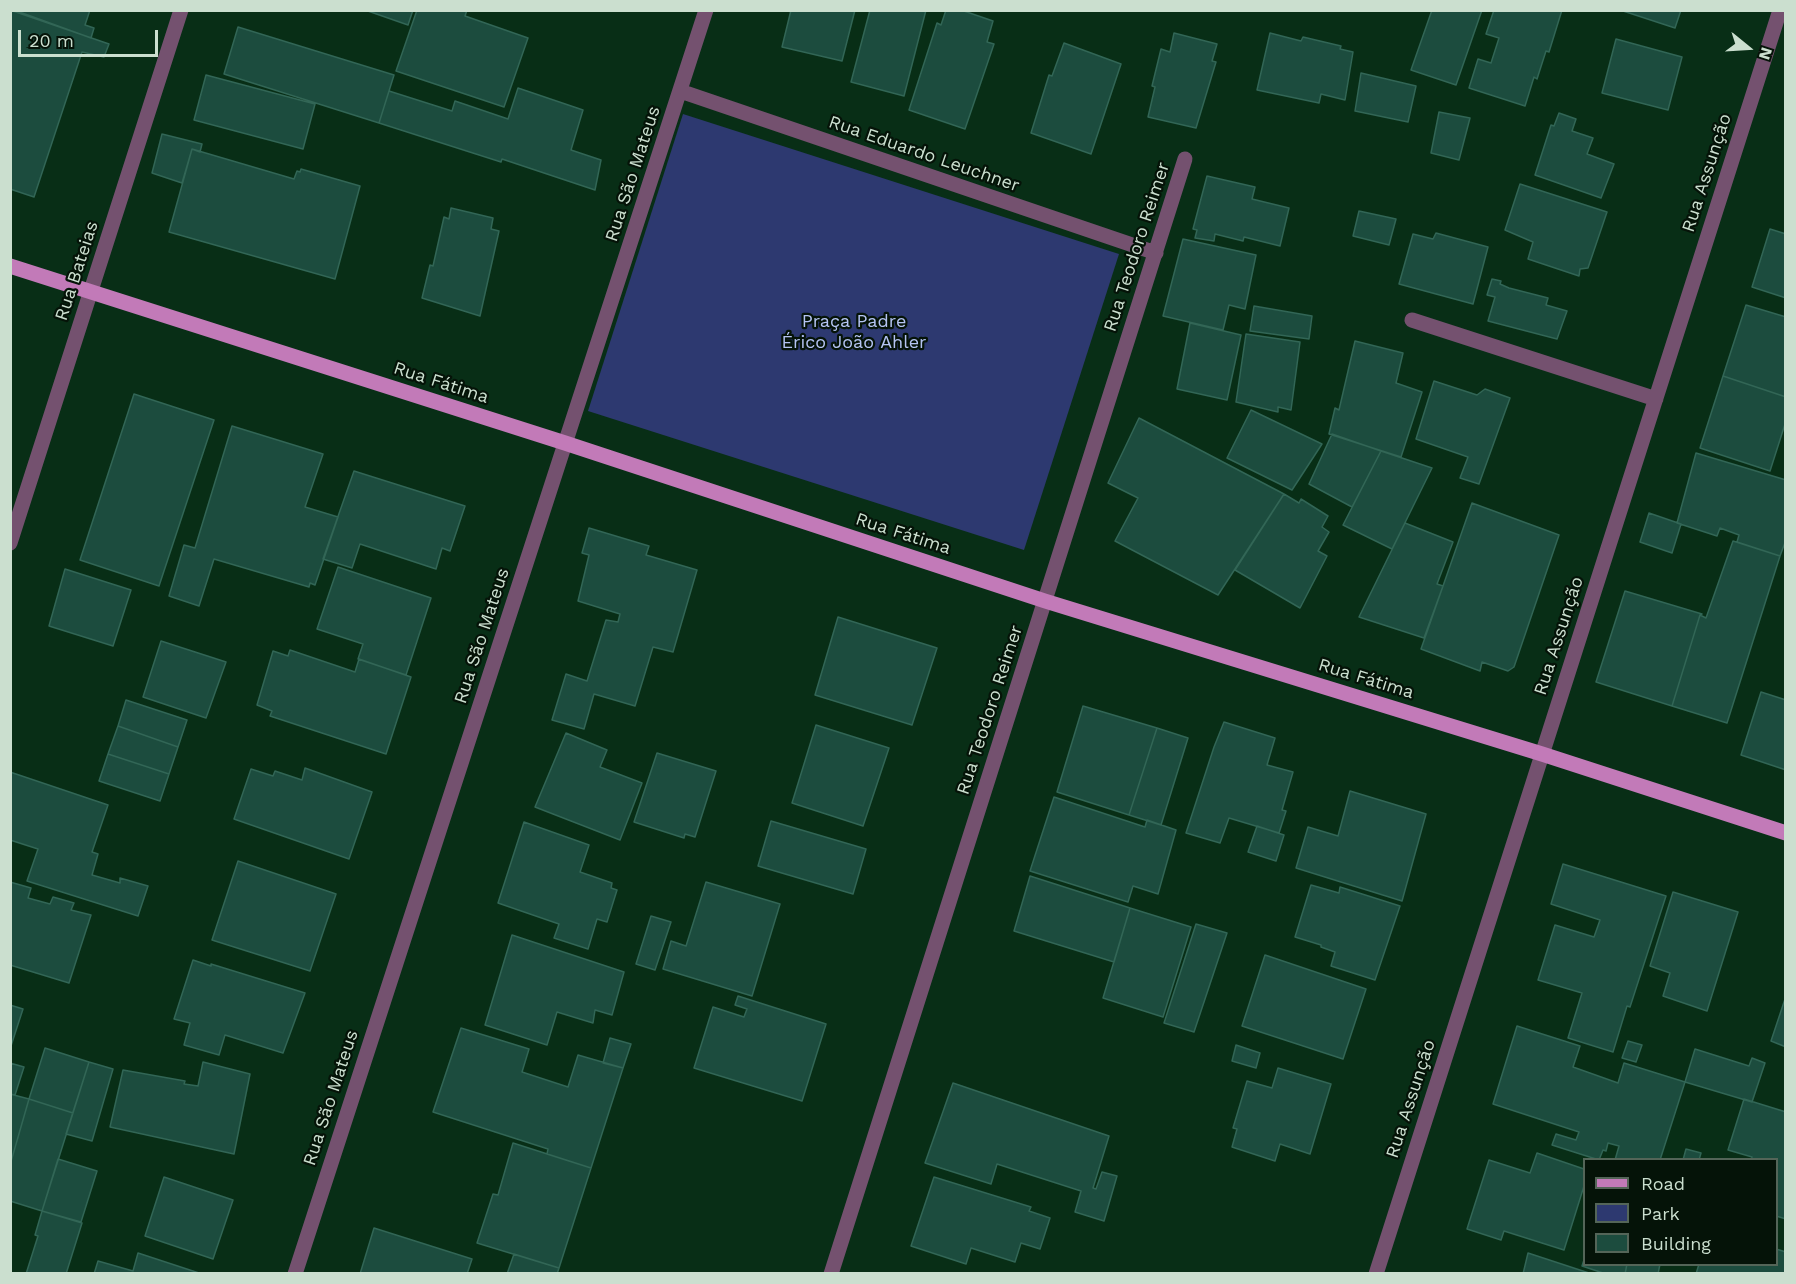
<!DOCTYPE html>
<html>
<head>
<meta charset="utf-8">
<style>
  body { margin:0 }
  #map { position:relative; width:1796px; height:1284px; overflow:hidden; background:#082e16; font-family:"Work Sans",sans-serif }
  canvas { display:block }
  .frame { position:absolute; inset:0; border:12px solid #cbdfcf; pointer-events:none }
  .legend { position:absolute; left:1583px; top:1158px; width:195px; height:108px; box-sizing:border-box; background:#051308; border:2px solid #546558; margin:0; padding:8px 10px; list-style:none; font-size:18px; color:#cbdfcf }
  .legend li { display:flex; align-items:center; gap:12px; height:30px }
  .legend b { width:30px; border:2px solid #546558 }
  .north { position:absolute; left:1718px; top:18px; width:60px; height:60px; -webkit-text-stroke:4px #051308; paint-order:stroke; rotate:108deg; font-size:16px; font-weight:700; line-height:24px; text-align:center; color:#cbdfcf }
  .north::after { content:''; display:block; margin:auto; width:21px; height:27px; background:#cbdfcf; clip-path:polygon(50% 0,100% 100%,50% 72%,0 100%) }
  .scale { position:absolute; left:18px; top:30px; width:140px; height:27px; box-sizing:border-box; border:3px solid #cbdfcf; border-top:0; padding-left:8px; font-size:18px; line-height:21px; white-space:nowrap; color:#cbdfcf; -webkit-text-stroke:4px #051308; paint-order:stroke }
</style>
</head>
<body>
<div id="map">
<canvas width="1796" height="1284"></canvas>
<div class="frame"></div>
<ul class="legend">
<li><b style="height:8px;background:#c27ab8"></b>Road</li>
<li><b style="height:16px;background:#2d3970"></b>Park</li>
<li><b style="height:16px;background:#1c4c3e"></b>Building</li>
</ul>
<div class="north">N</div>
<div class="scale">20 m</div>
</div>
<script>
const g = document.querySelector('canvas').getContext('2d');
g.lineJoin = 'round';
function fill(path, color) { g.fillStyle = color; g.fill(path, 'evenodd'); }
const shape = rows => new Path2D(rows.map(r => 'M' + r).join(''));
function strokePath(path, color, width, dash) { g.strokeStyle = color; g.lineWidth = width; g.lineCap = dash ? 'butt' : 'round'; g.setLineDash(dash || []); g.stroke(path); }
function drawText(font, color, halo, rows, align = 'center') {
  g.font = font + ' "Work Sans",sans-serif'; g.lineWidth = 4.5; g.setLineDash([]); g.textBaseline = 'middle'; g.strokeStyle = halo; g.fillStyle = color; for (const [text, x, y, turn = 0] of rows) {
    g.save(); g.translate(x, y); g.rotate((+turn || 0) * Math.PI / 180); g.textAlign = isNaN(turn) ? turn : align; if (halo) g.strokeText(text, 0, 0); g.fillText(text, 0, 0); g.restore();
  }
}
const green = shape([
  [683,114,1119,254,1024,550,588,411]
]);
const building = shape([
  [10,10,109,44,104,57,82,52,34,197,10,189,10,10],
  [14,10,90,10,85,25,94,28,91,38,14,10],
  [365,10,413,10,408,25,365,10],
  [417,10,467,10,465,16,528,38,504,107,396,71,417,10],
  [791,10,855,10,842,61,782,47,791,10],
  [870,10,926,10,904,96,851,82,870,10],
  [946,10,961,10,993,21,987,42,994,44,965,129,909,110,937,23,941,25,946,10],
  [1432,10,1482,10,1456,85,1411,70,1432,10],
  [1494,10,1562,10,1549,52,1546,51,1537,79,1534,77,1525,106,1469,88,1478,59,1491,63,1499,38,1486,34,1494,10],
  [1620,10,1681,10,1675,28,1620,10],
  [238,27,394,75,379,123,224,74,238,27],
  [1174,33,1217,44,1212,61,1216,62,1196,128,1148,117,1155,87,1152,86,1161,49,1170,52,1174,33],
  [1270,33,1301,41,1303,37,1341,46,1340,49,1353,52,1345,100,1321,94,1319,103,1257,90,1270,33],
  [1616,39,1682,57,1668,110,1602,93,1616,39],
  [1064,43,1121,64,1091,154,1031,133,1049,75,1052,76,1064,43],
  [1361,73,1416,86,1408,122,1355,111,1361,73],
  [206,75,315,104,303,149,194,120,206,75],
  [518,88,583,110,571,150,601,160,595,190,502,159,501,162,379,123,389,91,452,111,455,101,508,119,518,88],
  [1439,112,1470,118,1459,160,1431,153,1439,112],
  [1559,113,1576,119,1572,131,1593,138,1587,154,1614,164,1601,198,1535,175,1551,125,1554,126,1559,113],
  [162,134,202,144,200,152,192,149,182,183,152,173,162,134],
  [192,149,294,179,297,171,300,172,301,169,360,186,335,279,169,232,192,149],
  [1207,176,1255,187,1252,199,1289,208,1280,246,1244,237,1243,241,1215,234,1214,241,1195,238,1197,230,1193,229,1207,176],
  [1520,184,1607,212,1588,268,1580,269,1579,276,1528,259,1533,242,1505,230,1520,184],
  [451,208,493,218,491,229,499,231,480,316,422,298,430,265,433,266,444,217,449,219,451,208],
  [1359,211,1396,219,1389,245,1353,236,1359,211],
  [1770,229,1786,234,1786,298,1752,287,1770,229],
  [1436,233,1488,247,1473,304,1399,284,1413,234,1433,239,1436,233],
  [1183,239,1256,255,1245,309,1229,305,1223,330,1163,316,1183,239],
  [1492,279,1501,281,1500,284,1509,288,1548,298,1546,305,1567,311,1557,339,1488,321,1495,297,1487,295,1492,279],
  [1746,305,1786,317,1786,397,1723,376,1746,305],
  [1254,306,1312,316,1309,339,1250,331,1254,306],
  [1190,323,1241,335,1227,400,1177,389,1190,323],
  [1246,334,1300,342,1291,410,1278,407,1278,412,1236,402,1246,334],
  [1355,341,1403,353,1396,383,1422,392,1401,457,1329,434,1335,408,1339,410,1355,341],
  [1723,376,1786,397,1786,421,1770,471,1700,448,1723,376],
  [1434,381,1477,395,1485,389,1510,398,1479,484,1460,478,1468,457,1416,439,1434,381],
  [134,394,214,420,159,586,80,560,134,394],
  [1251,410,1322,444,1292,490,1227,458,1251,410],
  [1139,418,1284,494,1218,595,1115,541,1138,498,1108,483,1139,418],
  [232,426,323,454,305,507,338,517,315,585,310,583,309,587,214,559,199,606,169,596,184,545,195,548,232,426],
  [1332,434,1381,451,1352,507,1309,484,1332,434],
  [1381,451,1432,468,1392,549,1343,525,1381,451],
  [1696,453,1786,480,1786,540,1780,556,1737,542,1739,535,1720,528,1717,536,1677,523,1696,453],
  [354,471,465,506,450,551,442,548,436,569,360,544,352,568,323,559,354,471],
  [1284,494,1299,503,1301,499,1328,516,1322,527,1329,532,1318,551,1327,556,1300,608,1235,570,1284,494],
  [1472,503,1559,535,1514,667,1508,671,1482,662,1480,671,1421,649,1472,503],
  [1649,513,1681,524,1672,553,1640,542,1649,513],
  [1405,523,1453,542,1437,584,1443,586,1424,638,1359,617,1405,523],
  [589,528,649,546,646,555,697,570,673,652,653,647,635,706,594,694,584,729,552,720,566,674,587,681,606,620,618,622,620,614,578,601,589,555,582,553,589,528],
  [1733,541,1780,556,1727,723,1672,706,1700,615,1706,618,1733,541],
  [338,567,431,598,406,675,358,659,363,644,317,629,338,567],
  [65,569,131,590,113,646,49,626,65,569],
  [1625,591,1702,614,1700,615,1672,706,1596,682,1625,591],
  [838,617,937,648,912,725,815,695,838,617],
  [161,641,226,662,206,718,143,697,161,641],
  [290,650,355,672,359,659,411,677,386,754,270,716,272,711,257,705,273,651,288,656,290,650],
  [1761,692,1786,700,1786,770,1741,755,1761,692],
  [126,700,187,720,178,747,118,726,126,700],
  [1083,706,1157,728,1129,815,1057,792,1083,706],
  [1224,722,1275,738,1267,765,1293,772,1282,810,1286,811,1279,833,1229,818,1220,843,1186,833,1214,747,1224,722],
  [816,725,889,748,863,826,792,803,816,725],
  [118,726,178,747,169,774,108,754,118,726],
  [1157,728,1188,738,1161,825,1129,815,1157,728],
  [566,733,607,750,600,767,642,783,620,840,535,807,566,733],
  [657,753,716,771,695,837,685,834,684,838,634,822,657,753],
  [108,754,169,774,160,801,99,781,108,754],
  [305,768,372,792,349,859,234,819,251,769,273,776,275,771,302,780,305,768],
  [10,772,108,805,92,852,98,854,92,875,120,883,120,878,148,886,138,916,27,881,38,849,10,840,10,772],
  [1350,791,1426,814,1402,901,1296,868,1308,827,1338,836,1350,791],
  [1054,797,1145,827,1147,820,1176,830,1158,894,1133,886,1128,902,1030,871,1054,797],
  [771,821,866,849,853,894,758,866,771,821],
  [524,822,589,845,580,872,612,883,611,888,617,890,607,922,597,919,588,949,554,938,559,924,498,903,524,822],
  [1257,826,1284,835,1276,861,1248,852,1257,826],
  [238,861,336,894,310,971,212,940,238,861],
  [1563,864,1666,896,1630,1007,1627,1006,1613,1052,1568,1038,1582,993,1538,980,1555,925,1594,937,1600,920,1551,904,1563,864],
  [1030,876,1130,908,1114,962,1014,931,1030,876],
  [10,882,31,888,28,898,50,904,53,897,74,903,71,910,91,915,69,983,10,965,10,882],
  [706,882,780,904,752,996,663,969,671,941,686,946,706,882],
  [1311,885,1339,893,1340,887,1400,906,1375,980,1331,966,1335,952,1321,947,1321,945,1295,937,1311,885],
  [1673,892,1738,912,1707,1011,1663,996,1670,973,1650,966,1673,892],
  [1130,908,1191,927,1163,1017,1103,998,1130,908],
  [651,916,671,922,655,970,636,964,651,916],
  [1196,924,1227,933,1194,1032,1164,1023,1196,924],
  [512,935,624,972,612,1015,595,1010,593,1023,557,1012,547,1045,485,1025,512,935],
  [1265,955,1366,989,1343,1059,1242,1026,1265,955],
  [193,960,211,966,211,964,305,993,283,1053,225,1035,219,1055,184,1045,190,1023,174,1019,193,960],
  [738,996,826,1024,802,1101,694,1068,713,1007,744,1017,747,1009,735,1005,738,996],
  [1786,996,1786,1047,1771,1041,1786,996],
  [10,1005,23,1009,10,1049,10,1005],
  [1517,1026,1580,1046,1573,1067,1618,1083,1624,1063,1685,1082,1660,1160,1615,1160,1619,1146,1608,1143,1606,1151,1603,1150,1599,1160,1552,1145,1556,1134,1576,1140,1579,1132,1493,1104,1517,1026],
  [461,1028,529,1049,522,1072,568,1087,578,1055,623,1068,591,1168,547,1154,548,1149,433,1112,461,1028],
  [610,1038,631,1044,623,1068,603,1063,610,1038],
  [1628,1041,1642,1045,1636,1062,1622,1058,1628,1041],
  [1236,1045,1260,1053,1256,1068,1232,1061,1236,1045],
  [45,1048,89,1062,73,1113,29,1099,45,1048],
  [1695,1049,1749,1066,1752,1058,1765,1063,1752,1102,1685,1082,1695,1049],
  [89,1062,113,1069,92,1141,66,1134,89,1062],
  [203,1062,250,1074,234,1154,110,1127,123,1070,185,1081,184,1084,198,1086,203,1062],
  [10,1063,24,1067,15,1095,10,1094,10,1063],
  [1278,1068,1331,1084,1310,1154,1280,1144,1275,1161,1232,1147,1237,1129,1233,1128,1247,1081,1272,1088,1278,1068],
  [953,1083,1109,1136,1093,1188,1096,1189,1102,1172,1117,1176,1104,1221,1075,1212,1081,1191,997,1164,991,1184,925,1163,953,1083],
  [10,1094,29,1099,10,1165,10,1094],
  [29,1099,73,1113,42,1211,10,1201,10,1165,29,1099],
  [1744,1099,1786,1112,1786,1219,1776,1216,1776,1160,1751,1160,1752,1157,1728,1150,1744,1099],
  [513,1143,591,1168,559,1268,477,1243,493,1194,498,1195,513,1143],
  [1686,1149,1701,1153,1699,1160,1683,1160,1686,1149],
  [1537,1153,1584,1169,1584,1186,1564,1250,1504,1231,1501,1240,1467,1229,1489,1160,1530,1173,1537,1153],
  [58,1159,97,1171,81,1222,42,1211,58,1159],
  [164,1177,233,1200,213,1259,145,1236,164,1177],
  [934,1177,1031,1207,1029,1211,1050,1218,1040,1249,1021,1243,1015,1262,971,1248,966,1264,911,1246,934,1177],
  [42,1211,82,1223,66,1274,26,1274,38,1236,35,1235,42,1211],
  [374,1228,472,1259,467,1274,360,1274,374,1228],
  [1776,1249,1786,1252,1786,1274,1696,1274,1699,1264,1776,1264,1776,1249],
  [138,1253,202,1274,94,1274,98,1261,133,1271,138,1253],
  [1528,1253,1592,1274,1523,1274,1528,1253],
  [514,1254,559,1268,557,1274,507,1274,514,1254],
  [1584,1260,1584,1264,1627,1264,1625,1274,1606,1274,1582,1266,1584,1260],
  [1627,1264,1660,1264,1658,1274,1625,1274,1627,1264]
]);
const minor = shape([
  [680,91,1156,253],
  [1412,320,1656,399],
  [10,543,181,10],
  [295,1274,706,10],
  [831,1274,1185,159],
  [1376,1274,1780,10]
]);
const major = shape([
  [10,266,565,443,1045,601,1542,754,1786,833]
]);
const streetNames = [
  ["Rua Eduardo Leuchner",924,154,19],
  ["Rua Assunção",1707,173,-72],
  ["Rua São Mateus",633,174,-72],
  ["Rua Teodoro Reimer",1137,247,-72],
  ["Rua Bateias",77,271,-72],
  ["Rua Fátima",441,383,18],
  ["Rua Fátima",903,534,18],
  ["Rua São Mateus",482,636,-72],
  ["Rua Assunção",1559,636,-72],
  ["Rua Fátima",1366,679,17],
  ["Rua Teodoro Reimer",990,710,-72],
  ["Rua São Mateus",331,1098,-72],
  ["Rua Assunção",1411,1099,-72]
];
const parkNames = [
  ["Praça Padre",854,322],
  ["Érico João Ahler",854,343]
];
fill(green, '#2d3970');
fill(building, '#1c4c3e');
strokePath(building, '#326656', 1.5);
strokePath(minor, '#74516f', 15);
strokePath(major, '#c27ab8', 15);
drawText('18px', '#cbdfcf', '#051308', streetNames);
drawText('18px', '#b5c4f3', '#051308', parkNames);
</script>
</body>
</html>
